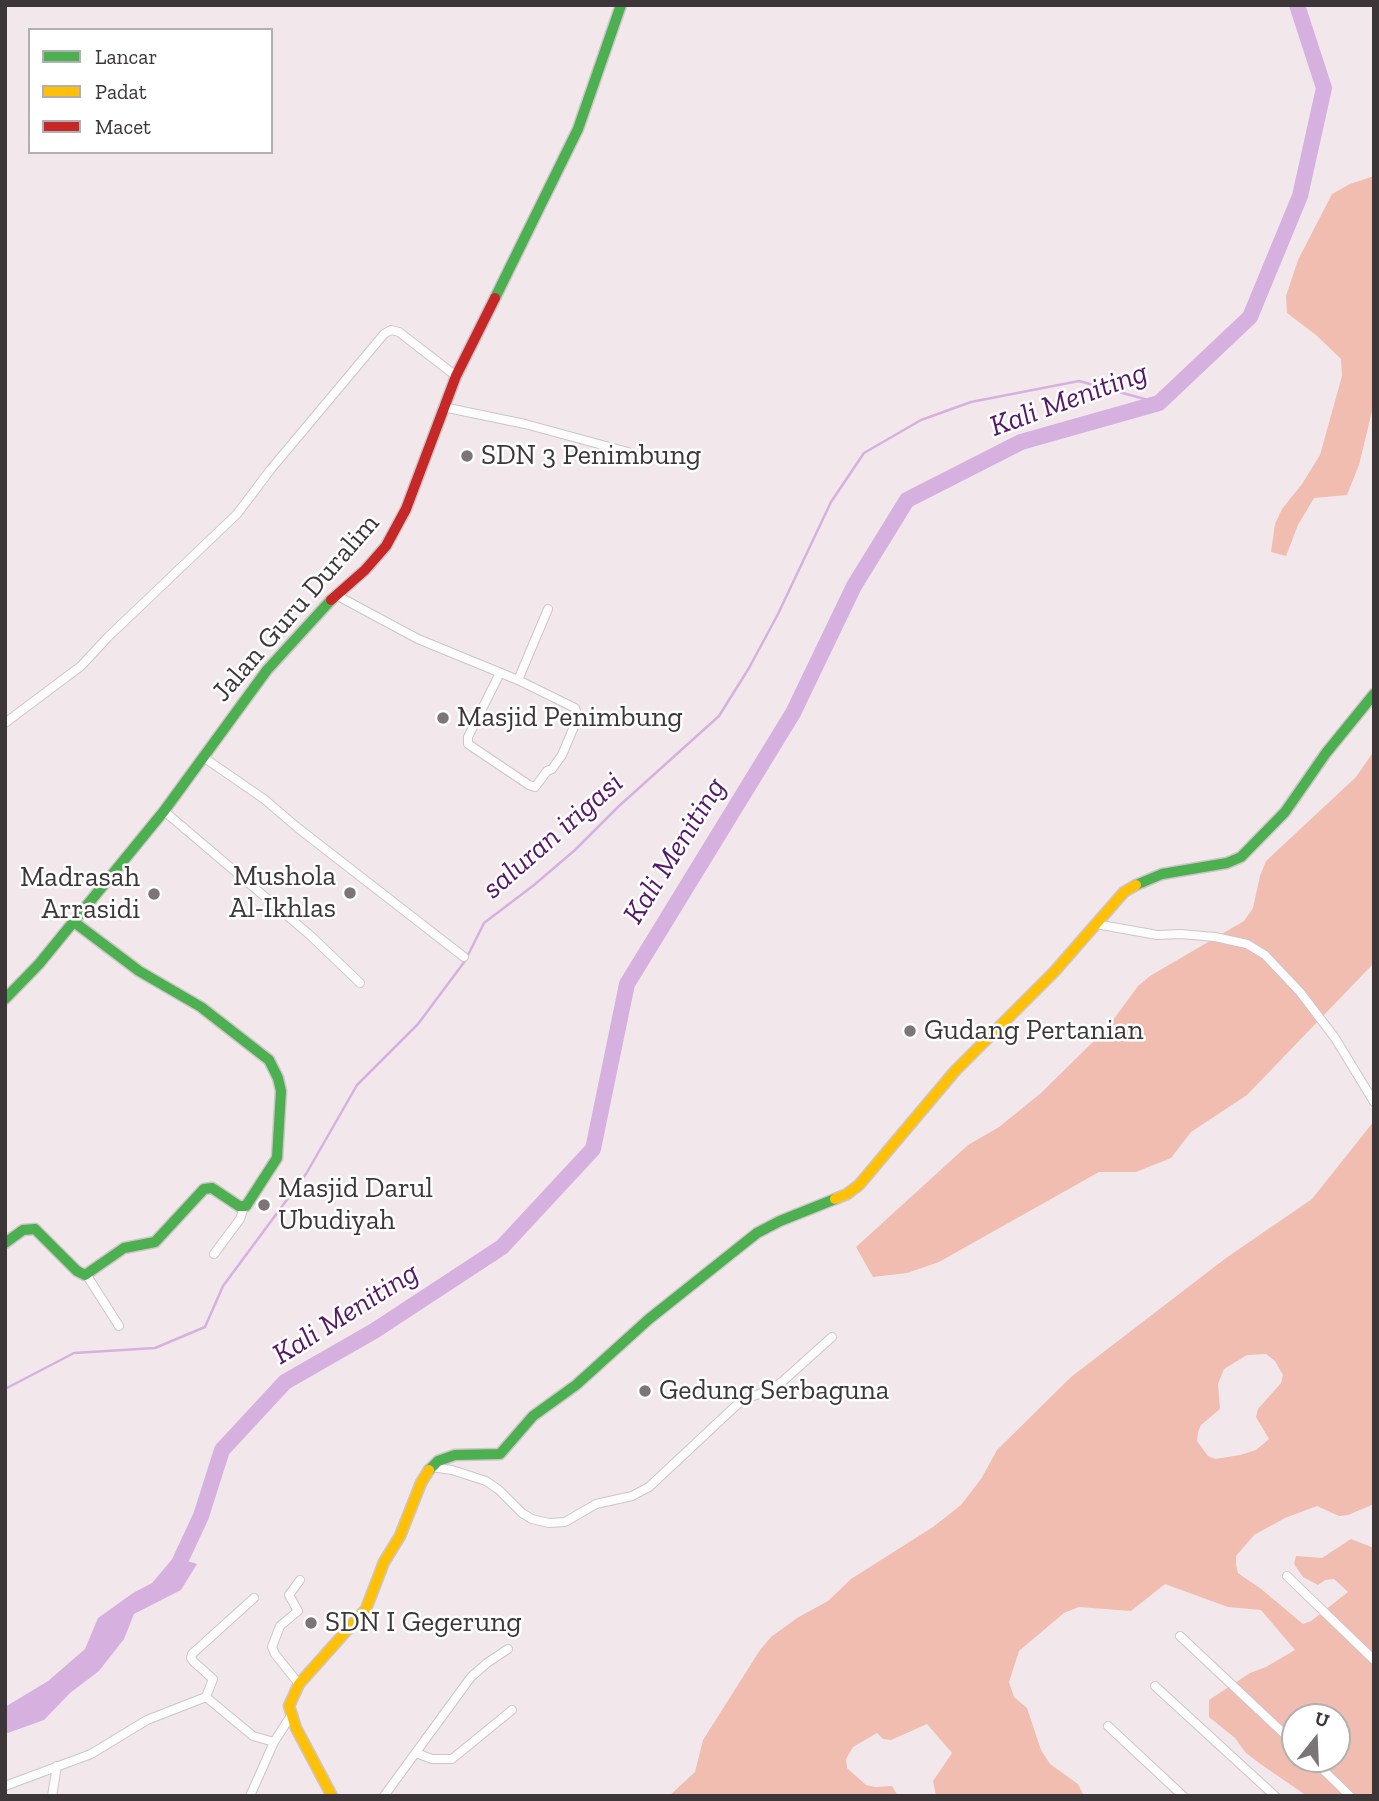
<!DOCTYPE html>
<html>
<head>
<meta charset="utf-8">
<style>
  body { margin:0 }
  #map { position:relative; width:1379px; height:1801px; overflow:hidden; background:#f2e8eb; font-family:"Zilla Slab",serif }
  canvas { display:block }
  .frame { position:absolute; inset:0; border:7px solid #3d3638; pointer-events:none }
  .legend { position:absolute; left:28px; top:28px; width:245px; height:126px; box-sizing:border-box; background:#fff; border:2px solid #b1afaf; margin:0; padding:9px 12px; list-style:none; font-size:21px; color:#3d3638 }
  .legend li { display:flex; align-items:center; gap:14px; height:35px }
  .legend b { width:35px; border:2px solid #b1afaf }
  .north { position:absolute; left:1281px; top:1703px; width:70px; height:70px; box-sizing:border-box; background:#fff; border:2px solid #b1afaf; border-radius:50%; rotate:18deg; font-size:19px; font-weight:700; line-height:28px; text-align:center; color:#3d3638 }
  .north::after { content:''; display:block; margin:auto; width:24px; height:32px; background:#7c7477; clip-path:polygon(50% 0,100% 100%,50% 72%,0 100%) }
</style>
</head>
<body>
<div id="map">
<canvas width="1379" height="1801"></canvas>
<div class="frame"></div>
<ul class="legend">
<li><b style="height:9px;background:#4caf50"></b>Lancar</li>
<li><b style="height:9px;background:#ffc107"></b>Padat</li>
<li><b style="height:9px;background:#c62828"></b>Macet</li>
</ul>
<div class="north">U</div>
</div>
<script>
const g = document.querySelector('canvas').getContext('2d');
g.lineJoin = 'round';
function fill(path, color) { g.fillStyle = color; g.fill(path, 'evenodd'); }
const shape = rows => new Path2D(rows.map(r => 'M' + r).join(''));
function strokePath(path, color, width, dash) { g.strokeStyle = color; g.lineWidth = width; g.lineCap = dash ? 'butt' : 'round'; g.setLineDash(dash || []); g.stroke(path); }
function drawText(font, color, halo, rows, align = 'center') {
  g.font = font + ' "Zilla Slab",serif'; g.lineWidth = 5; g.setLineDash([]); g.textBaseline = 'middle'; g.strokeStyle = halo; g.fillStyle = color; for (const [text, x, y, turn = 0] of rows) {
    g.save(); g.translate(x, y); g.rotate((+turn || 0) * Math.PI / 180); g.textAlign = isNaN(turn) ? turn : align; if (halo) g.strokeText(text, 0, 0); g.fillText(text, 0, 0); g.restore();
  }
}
const forest = shape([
  [1374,176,1374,403,1359,465,1347,495,1314,498,1298,525,1286,556,1271,552,1275,524,1282,509,1302,484,1320,455,1342,376,1341,359,1316,335,1287,313,1286,296,1298,260,1332,194,1350,184],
  [1374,751,1374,963,1247,1095,1191,1132,1171,1158,1136,1172,1099,1172,939,1262,907,1273,873,1277,856,1247,968,1145,999,1127,1041,1093,1108,1027,1138,986,1150,976,1244,921,1253,908,1260,876,1266,861,1356,777],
  [1374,1121,1374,1504,1348,1515,1339,1516,1317,1506,1285,1518,1254,1535,1236,1556,1236,1565,1238,1573,1245,1578,1260,1588,1303,1624,1311,1621,1348,1592,1334,1579,1325,1580,1318,1585,1303,1577,1294,1564,1296,1556,1322,1558,1351,1539,1374,1548,1374,1796,1307,1796,1259,1763,1245,1752,1235,1738,1209,1717,1209,1700,1250,1673,1266,1667,1295,1650,1261,1610,1228,1607,1165,1584,1131,1611,1079,1607,1064,1613,1019,1651,1009,1682,1014,1697,1027,1708,1041,1750,1050,1764,1078,1784,1084,1796,936,1796,933,1781,952,1753,927,1724,891,1740,883,1739,877,1733,853,1747,846,1759,847,1768,866,1785,875,1787,892,1786,898,1796,669,1796,695,1772,703,1740,760,1650,771,1637,797,1618,828,1601,851,1579,933,1527,961,1505,981,1479,997,1450,1071,1377,1226,1258,1312,1199],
  [1266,1354,1275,1361,1283,1375,1281,1383,1258,1409,1256,1417,1269,1439,1256,1450,1240,1455,1215,1459,1208,1456,1197,1441,1198,1432,1201,1425,1220,1409,1218,1384,1224,1369,1247,1355],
  [1295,1717,1337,1717,1337,1759,1295,1759]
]);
const water = shape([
  [174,1557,197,1564,181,1590,134,1614,124,1639,99,1671,70,1693,44,1720,5,1734,5,1707,48,1681,85,1649,98,1618,133,1593,152,1583]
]);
const stream = shape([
  [5,1389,74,1353,155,1348,205,1327,223,1286,306,1174,357,1085,418,1024,465,961,484,923,534,885,575,850,619,806,719,716,749,668,778,614,831,502,864,453,921,420,971,402,1079,381,1159,403]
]);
const river = shape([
  [171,1576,174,1574,201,1516,222,1450,285,1382,374,1331,502,1247,593,1149,627,984,793,713,854,586,907,500,1021,442,1159,403,1250,317,1300,196,1324,88,1297,5]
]);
const street = shape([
  [443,407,525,424,628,452],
  [336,595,418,639,518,680,575,708,578,717,562,755,552,769,547,771,535,787,529,785,468,744,468,737,500,673],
  [518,680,548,609],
  [5,723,81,666,108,637,237,514,271,469,384,334,391,330,399,332,456,376],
  [203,757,264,799,298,828,464,957],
  [164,811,311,936,360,983],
  [1096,924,1157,935,1181,934,1215,937,1247,944,1265,955,1300,992,1335,1038,1374,1102],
  [214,1254,240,1219,244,1207],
  [86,1274,119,1326],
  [431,1467,452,1470,486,1481,499,1490,522,1513,532,1519,549,1523,565,1522,596,1504,632,1496,649,1487,742,1400,770,1390,783,1381,832,1337],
  [1287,1576,1374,1660],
  [1180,1636,1295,1744],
  [299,1684,275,1654,272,1647,280,1626,298,1611,289,1595,300,1580],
  [1155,1686,1275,1796],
  [206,1697,213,1679,194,1662,191,1658,192,1654,254,1598],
  [1108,1726,1183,1796],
  [416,1753,432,1759,452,1759,512,1710],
  [1312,1759,1350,1796],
  [5,1786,91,1754,147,1720,206,1697,253,1736,274,1742,292,1714],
  [52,1796,57,1766],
  [250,1796,274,1742],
  [384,1796,471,1677,487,1663,508,1649]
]);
const fast = shape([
  [495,298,578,129,621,5],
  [1136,885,1162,874,1227,863,1241,857,1285,812,1326,753,1374,694],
  [5,999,39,964,164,811,267,670,331,600],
  [5,1243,23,1230,35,1229,77,1271,85,1275,124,1248,155,1242,204,1189,212,1188,239,1206,246,1206,277,1158,281,1091,278,1078,269,1060,201,1007,139,971,74,922],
  [429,1470,438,1461,455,1455,500,1454,533,1416,576,1385,649,1319,757,1233,780,1221,835,1199]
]);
const slow = shape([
  [835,1199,847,1194,859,1185,955,1071,1054,972,1124,892,1136,885],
  [332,1796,296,1728,289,1706,299,1684,366,1609,384,1562,400,1536,421,1483,429,1470]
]);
const jam = shape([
  [331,600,365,570,386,546,406,509,456,376,495,298]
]);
const markers = [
  [467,456,7,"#7c7477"],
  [443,718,7,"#7c7477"],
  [350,893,7,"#7c7477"],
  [154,894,7,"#7c7477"],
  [910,1031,7,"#7c7477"],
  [264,1205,7,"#7c7477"],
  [645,1391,7,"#7c7477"],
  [311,1623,7,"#7c7477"]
];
const poiNames = [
  ["SDN 3 Penimbung",481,456],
  ["Masjid Penimbung",457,718],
  ["Mushola",336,877,"right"],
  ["Al-Ikhlas",336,909,"right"],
  ["Madrasah",140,878,"right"],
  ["Arrasidi",140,910,"right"],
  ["Gudang Pertanian",924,1031],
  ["Masjid Darul",278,1189],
  ["Ubudiyah",278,1221],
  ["Gedung Serbaguna",659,1391],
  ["SDN I Gegerung",325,1623]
];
const streetNames = [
  ["Jalan Guru Duralim",296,608,-49]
];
const waterNames = [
  ["Kali Meniting",1069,400,-20],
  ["saluran irigasi",553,836,-41],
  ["Kali Meniting",675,851,-58],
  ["Kali Meniting",346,1314,-32]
];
fill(forest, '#f0bdb0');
fill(water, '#d6b1e0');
strokePath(stream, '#d6b1e0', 2.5);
strokePath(river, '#d6b1e0', 16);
strokePath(street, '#cdc5c7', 10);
strokePath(fast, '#cdc5c7', 13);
strokePath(slow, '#cdc5c7', 13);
strokePath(jam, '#cdc5c7', 13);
strokePath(street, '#fdfcfc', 8);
strokePath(fast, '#4caf50', 10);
strokePath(slow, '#ffc107', 10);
strokePath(jam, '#c62828', 10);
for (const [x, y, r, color] of markers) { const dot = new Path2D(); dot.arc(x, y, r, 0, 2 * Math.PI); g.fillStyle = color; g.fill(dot); strokePath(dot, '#fff', 2.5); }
drawText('28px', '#3d3638', '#fff', poiNames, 'left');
drawText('28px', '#3d3638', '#fff', streetNames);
drawText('italic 30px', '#551868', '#fff', waterNames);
</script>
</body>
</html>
